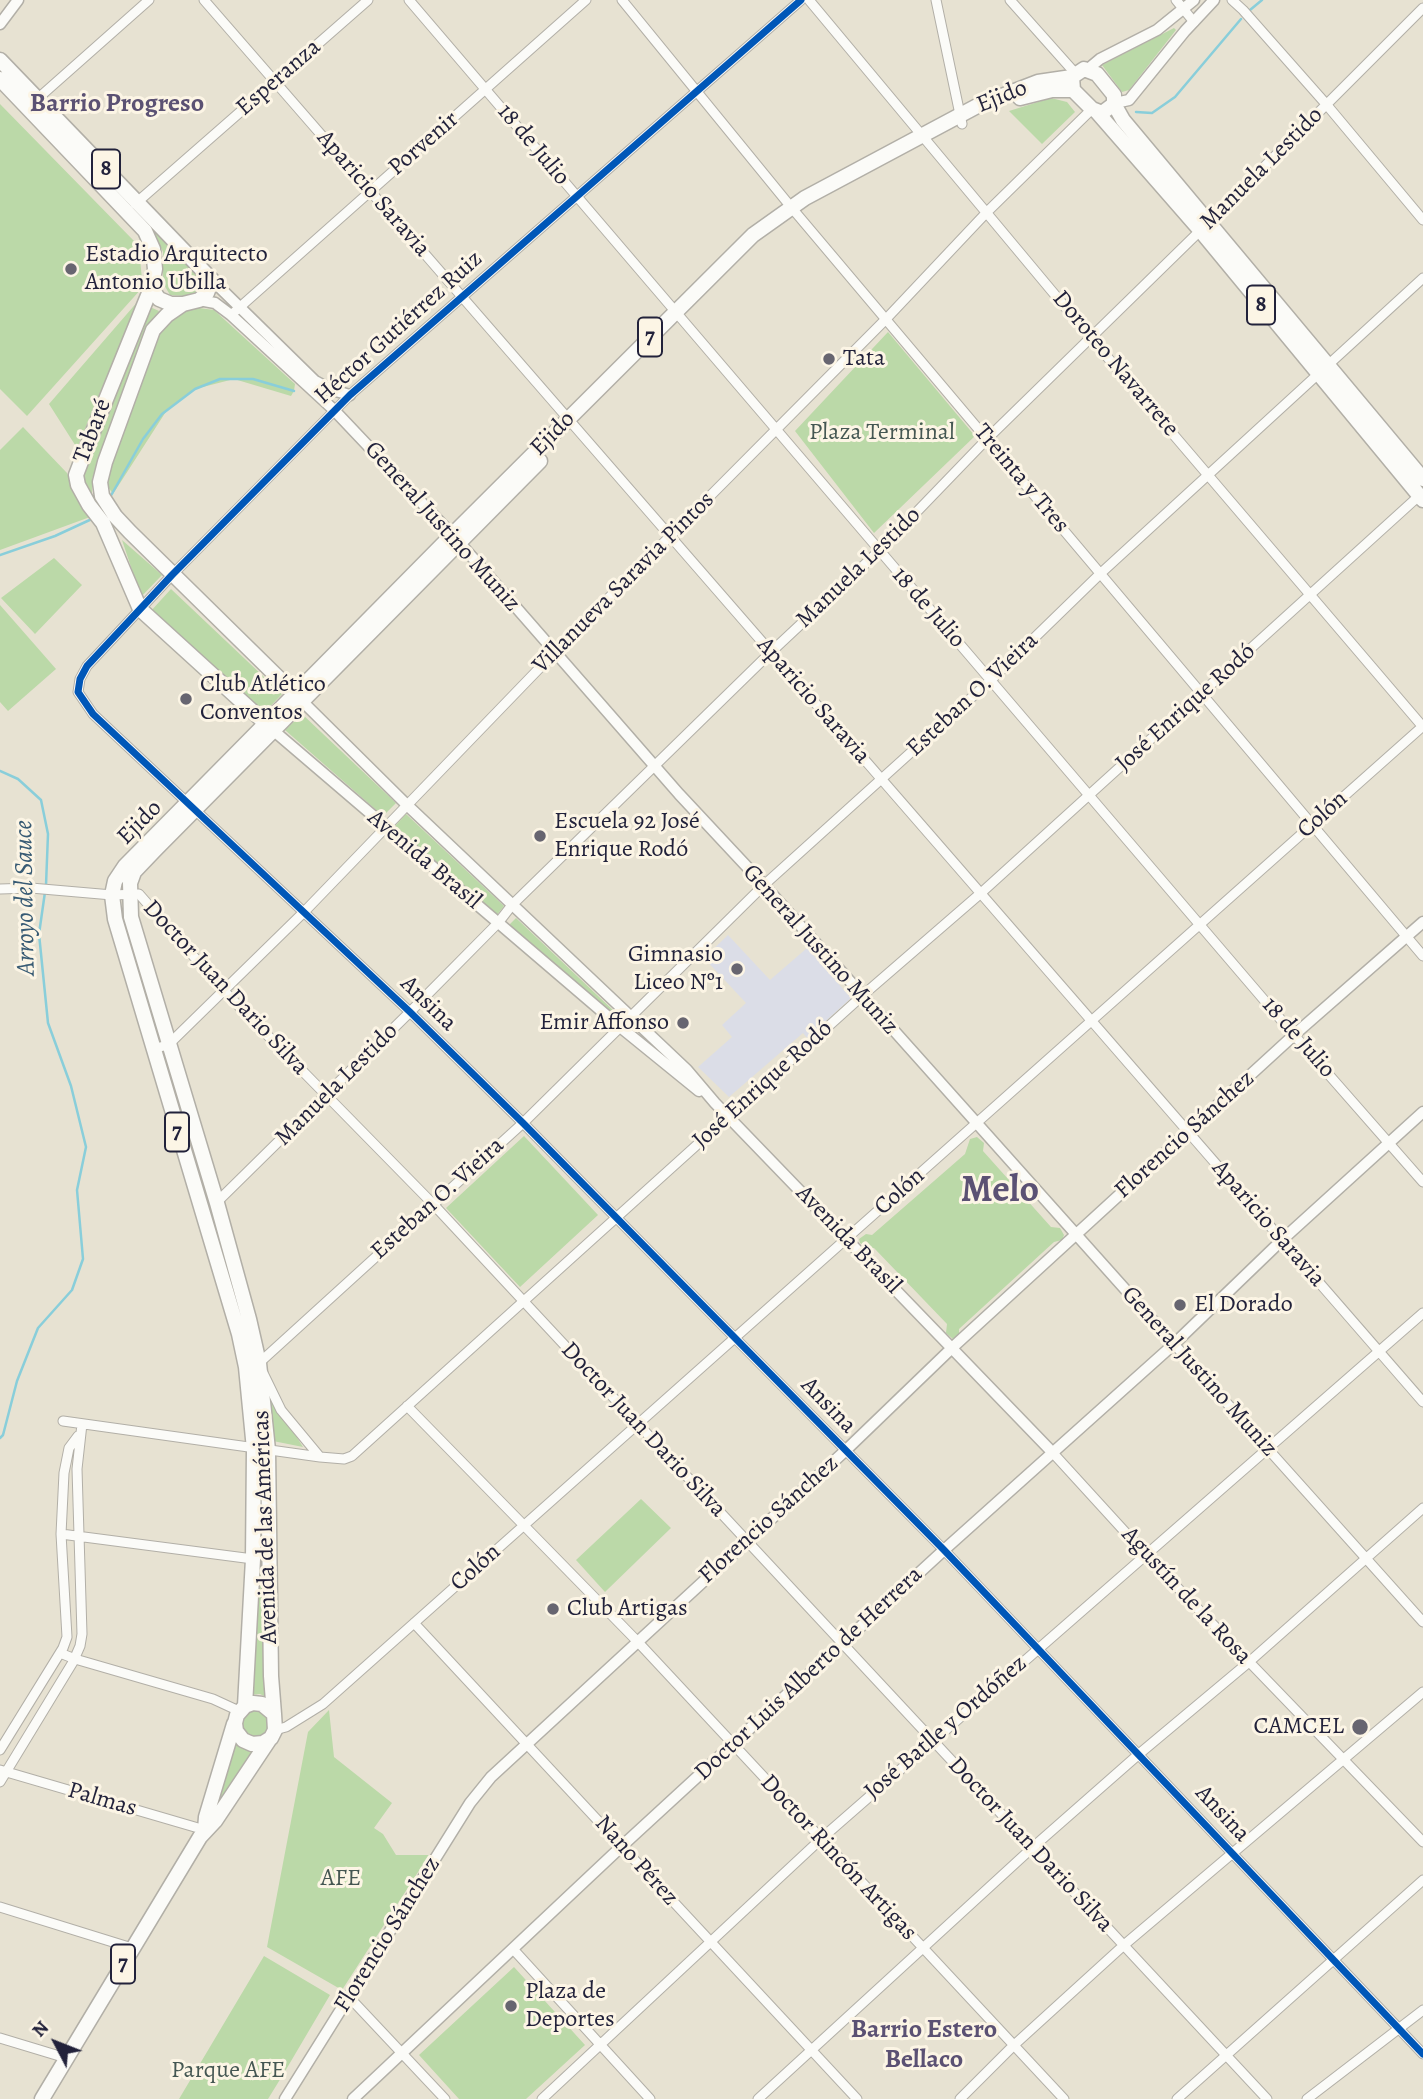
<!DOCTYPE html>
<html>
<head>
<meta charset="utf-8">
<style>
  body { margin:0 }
  #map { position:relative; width:1423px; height:2099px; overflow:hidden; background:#e7e2d2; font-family:Alegreya,serif }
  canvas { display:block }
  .north { position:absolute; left:21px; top:2008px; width:70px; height:70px; -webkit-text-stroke:5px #fcf5e5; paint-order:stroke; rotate:312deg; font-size:19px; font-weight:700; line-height:28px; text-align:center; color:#22223b }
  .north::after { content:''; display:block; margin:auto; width:24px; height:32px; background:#22223b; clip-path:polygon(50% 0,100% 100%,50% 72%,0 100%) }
</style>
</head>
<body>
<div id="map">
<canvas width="1423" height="2099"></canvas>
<div class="north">N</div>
</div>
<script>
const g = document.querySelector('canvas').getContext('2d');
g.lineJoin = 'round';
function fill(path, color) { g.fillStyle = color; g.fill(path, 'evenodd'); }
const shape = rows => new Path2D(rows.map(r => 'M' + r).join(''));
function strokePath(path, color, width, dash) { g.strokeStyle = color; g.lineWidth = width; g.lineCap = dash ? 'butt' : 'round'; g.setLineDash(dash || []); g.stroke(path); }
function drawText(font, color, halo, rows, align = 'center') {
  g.font = font + ' Alegreya,serif'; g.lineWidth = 6; g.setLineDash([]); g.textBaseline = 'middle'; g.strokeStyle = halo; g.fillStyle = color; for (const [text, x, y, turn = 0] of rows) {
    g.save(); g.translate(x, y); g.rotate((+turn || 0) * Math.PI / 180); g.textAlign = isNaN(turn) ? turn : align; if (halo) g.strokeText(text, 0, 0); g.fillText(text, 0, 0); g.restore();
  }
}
const built = shape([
  [728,935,770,980,807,948,851,998,807,1038,803,1033,729,1097,698,1067,732,1037,722,1025,746,1003,704,958]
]);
const green = shape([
  [1174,28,1176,30,1129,90,1122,92,1102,65],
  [1051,98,1067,102,1075,112,1042,144,1009,111],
  [0,104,134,241,140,259,142,279,142,288,27,416,0,389],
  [147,219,205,281,197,293,184,296,170,295,163,283,163,252],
  [139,300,77,448,49,404],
  [148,306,159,311,123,395,92,479,92,501,80,478],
  [192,307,214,310,295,384,294,391,291,396,234,379,195,389,167,410,113,494,104,481,155,338,167,322],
  [888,332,975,436,874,533,795,431],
  [23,427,67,473,84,510,90,517,0,550,0,450],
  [122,540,162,575,141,597],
  [54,558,82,585,35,634,1,598],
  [171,589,282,694,265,712,150,612],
  [0,605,56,669,8,711,0,702],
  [302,714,396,803,383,816,285,730],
  [406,814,504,906,497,915,395,826],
  [516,918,616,1013,612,1016,509,925],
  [524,1136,598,1215,520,1287,446,1208],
  [977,1137,984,1143,983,1151,1051,1227,1060,1228,1064,1235,1062,1240,1054,1242,959,1329,959,1334,953,1339,946,1333,947,1324,874,1248,867,1248,860,1243,859,1239,866,1234,872,1235,965,1154,970,1139],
  [265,1387,303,1447,273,1441],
  [256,1451,263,1453,270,1699,260,1694,249,1695],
  [641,1499,671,1528,605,1592,576,1560],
  [258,1707,270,1716,268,1734,257,1739,245,1736,240,1725,244,1713],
  [329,1710,334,1757,392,1803,374,1828,383,1834,396,1855,429,1855,342,1990,267,1947,308,1732],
  [237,1740,258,1747,211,1817],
  [264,1956,330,1995,284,2073,268,2099,179,2099],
  [514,1967,585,2045,526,2099,459,2099,419,2055]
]);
const stream = shape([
  [1250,10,1262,0],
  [1136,112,1152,113,1175,97,1241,19],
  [109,499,143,439,162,414,195,389,220,379,253,379,294,391],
  [0,555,55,536,94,518],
  [0,771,18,779,41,800,48,834,46,885],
  [0,1438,3,1435,17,1381,38,1328,72,1290,83,1259,77,1190,86,1147,71,1086,48,1023,39,934,45,892]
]);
const minor = shape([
  [204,0,1423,1402],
  [409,0,1294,1035,1423,1182],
  [622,0,791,207,1423,956],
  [801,0,350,395,172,575,87,666,80,679,78,692,93,714,410,1012,523,1123,736,1339,944,1550,1423,2054],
  [809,0,1091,338,1423,727],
  [936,0,962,124],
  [1010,0,1075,73],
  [1176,0,1194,22],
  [1232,0,1243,10,1326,104,1423,220],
  [35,101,149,0],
  [135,204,368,0],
  [231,315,586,0],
  [0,889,31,888,112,895,139,894,224,991,433,1204,1267,2099],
  [152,1049,168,1045,304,912,555,652,887,318,987,212,1092,109],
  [216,1203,410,1012,498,923,512,905,770,653,879,551,987,439,1209,222,1423,8],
  [1174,1344,1423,1622],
  [258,1364,523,1123,764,885,991,680,1101,573,1423,278],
  [263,1373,281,1410,320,1457],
  [407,1406,637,1641,1064,2099],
  [63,1421,320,1457,344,1459,352,1456,862,996,981,893,1421,494],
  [1053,1453,1147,1556,1423,1842],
  [61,1534,253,1559],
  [414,1623,857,2099],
  [60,1653,75,1659,213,1699,239,1711],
  [275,1730,286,1727,323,1704,1423,726],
  [0,1750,63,1648,67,1637,61,1534,64,1473,69,1448,78,1436],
  [0,1770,205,1830],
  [0,1782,73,1662,80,1646,82,1634,77,1469,82,1424],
  [0,1907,132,1948],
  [513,1949,650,2099],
  [350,1998,445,2099],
  [0,2038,66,2058],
  [542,2099,822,1838,1423,1313],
  [758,2099,1032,1848,1139,1754,1249,1662,1423,1508],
  [960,2099,1013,2046,1124,1945,1423,1692],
  [1177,2099,1423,1880],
  [1307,2099,1423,2010]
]);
const tertiary = shape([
  [0,24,18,0],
  [1088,69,1100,59,1157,30,1194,0],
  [1115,103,1129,100,1185,31,1214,0],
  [212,280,315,381,332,390,350,395],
  [199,300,215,303,231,315,334,410,459,542,679,794,764,885,1174,1344],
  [303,702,407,805,687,1070,715,1103,1053,1453],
  [274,731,619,1026,699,1091],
  [285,2099,470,1803,491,1777,845,1451,953,1347,1294,1035,1423,922],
  [353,2099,622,1846,944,1550,1174,1344,1282,1240,1423,1112]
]);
const primary = shape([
  [0,60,212,280,207,293,199,300,183,304,171,304,159,299,151,288],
  [0,79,145,231,153,249,155,269,151,288,84,454,76,475,78,485,89,505,103,523,140,609,273,730],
  [1020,98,1052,90,1073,90],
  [1114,104,1102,113,1092,109,1073,90,1072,77,1084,69,1097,74,1114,95,1114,104,1123,120,1423,479],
  [1097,112,1200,230,1423,500],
  [183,304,167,315,153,330,105,462,100,482,102,496,115,516,130,532,302,701],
  [245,1706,253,1703,262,1704,274,1714,275,1730,271,1738,263,1743,252,1744,243,1740,236,1731,235,1723,237,1715,245,1706,253,1559,254,1449,246,1367,239,1334,115,919,112,895,115,881,125,866,452,535,753,235,805,198,981,104,1038,82,1072,77],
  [274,1714,271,1676,268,1450,259,1363,249,1319,217,1203,131,917,130,883,134,872,155,850,540,461],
  [205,1830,206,1817,234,1724],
  [42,2099,200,1837,215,1821,269,1740]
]);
const cycleway = shape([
  [801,0,350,395,172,575,87,666,80,679,78,692,93,714,410,1012,523,1123,736,1339,944,1550,1423,2054]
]);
const markers = [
  [71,269,7,"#676570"],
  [829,359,7,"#676570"],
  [186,699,7,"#676570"],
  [540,836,7,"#676570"],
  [737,969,7,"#676570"],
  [683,1023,7,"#676570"],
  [1180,1305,7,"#676570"],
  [553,1609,7,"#676570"],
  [1360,1727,9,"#676570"],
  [511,2006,7,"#676570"]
];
const shields = [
  [106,169,28],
  [1261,305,28],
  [650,337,24],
  [177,1132,24],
  [123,1964,24]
];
const shieldNames = [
  ["8",106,169],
  ["8",1261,305],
  ["7",650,337],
  ["7",177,1132],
  ["7",123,1964]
];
const streetNames = [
  ["Esperanza",279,78,-41],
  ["Ejido",1002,97,-22],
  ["Porvenir",424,144,-41],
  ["18 de Julio",533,145,50],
  ["Manuela Lestido",1262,169,-45],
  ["Aparicio Saravia",373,194,49],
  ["Héctor Gutiérrez Ruiz",399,328,-42],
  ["Doroteo Navarrete",1115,364,50],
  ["Tabaré",93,431,-69],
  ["Ejido",553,434,-45],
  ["Treinta y Tres",1021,479,50],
  ["General Justino Muniz",442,527,48],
  ["Manuela Lestido",859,568,-44],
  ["Villanueva Saravia Pintos",624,583,-45],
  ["18 de Julio",928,608,49],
  ["Esteban O. Vieira",973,695,-43],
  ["Aparicio Saravia",813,701,49],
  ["José Enrique Rodó",1186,708,-42],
  ["Colón",1323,815,-42],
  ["Ejido",140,823,-45],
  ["Avenida Brasil",424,860,40],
  ["General Justino Muniz",820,950,48],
  ["Doctor Juan Dario Silva",225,988,47],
  ["Ansina",428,1004,44],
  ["18 de Julio",1298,1038,49],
  ["Manuela Lestido",337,1085,-45],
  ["José Enrique Rodó",763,1085,-42],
  ["Florencio Sánchez",1185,1135,-42],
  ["Colón",900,1192,-42],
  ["Esteban O. Vieira",438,1199,-42],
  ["Aparicio Saravia",1268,1224,49],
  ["Avenida Brasil",848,1240,46],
  ["General Justino Muniz",1199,1372,48],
  ["Ansina",828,1406,46],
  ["Doctor Juan Dario Silva",643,1430,47],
  ["Florencio Sánchez",769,1520,-42],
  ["Avenida de las Américas",266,1527,-92],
  ["Colón",476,1568,-42],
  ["Agustín de la Rosa",1186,1596,47],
  ["Doctor Luis Alberto de Herrera",809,1674,-43],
  ["José Batlle y Ordóñez",946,1728,-41],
  ["Palmas",102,1800,16],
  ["Ansina",1222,1814,47],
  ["Doctor Juan Dario Silva",1030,1845,47],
  ["Doctor Rincón Artigas",838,1858,47],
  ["Nano Pérez",636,1861,48],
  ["Florencio Sánchez",388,1935,-58]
];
const poiNames = [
  ["Estadio Arquitecto",85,255],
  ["Antonio Ubilla",85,283],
  ["Tata",843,359],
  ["Club Atlético",200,685],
  ["Conventos",200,713],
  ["Escuela 92 José",554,822],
  ["Enrique Rodó",554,850],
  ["Gimnasio",723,955,"right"],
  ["Liceo Nº1",723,983,"right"],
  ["Emir Affonso",669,1023,"right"],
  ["El Dorado",1194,1305],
  ["Club Artigas",567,1609],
  ["CAMCEL",1344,1727,"right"],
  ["Plaza de",525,1992],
  ["Deportes",525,2020]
];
const parkNames = [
  ["Plaza Terminal",882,433],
  ["AFE",341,1879],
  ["Parque AFE",228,2071]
];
const neighbourhoodNames = [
  ["Barrio Progreso",117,105],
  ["Barrio Estero",924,2031],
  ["Bellaco",924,2061]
];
const waterNames = [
  ["Arroyo del Sauce",26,898,-91]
];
const townNames = [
  ["Melo",1000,1192]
];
fill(built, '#dbdde7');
fill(green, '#bbd9a8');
strokePath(stream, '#89ceda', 2.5);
strokePath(minor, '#b2afa7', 11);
strokePath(tertiary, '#b2afa7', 13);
strokePath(primary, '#b2afa7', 17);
strokePath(minor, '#fbfbf8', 9);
strokePath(tertiary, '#fbfbf8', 10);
strokePath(primary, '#fbfbf8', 14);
strokePath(cycleway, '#0057b8', 7);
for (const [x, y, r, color] of markers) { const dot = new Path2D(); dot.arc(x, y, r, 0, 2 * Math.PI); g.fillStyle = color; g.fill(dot); strokePath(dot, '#fcf5e5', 2.5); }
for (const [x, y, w] of shields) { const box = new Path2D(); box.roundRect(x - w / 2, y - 19.5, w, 39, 5); g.fillStyle = '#fcf5e5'; g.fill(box); strokePath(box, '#22223b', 2); }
drawText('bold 23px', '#22223b', null, shieldNames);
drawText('24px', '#22223b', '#fcf5e5', streetNames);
drawText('24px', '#22223b', '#fcf5e5', poiNames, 'left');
drawText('24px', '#455752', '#fcf5e5', parkNames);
drawText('bold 26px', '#5b5173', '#fcf5e5', neighbourhoodNames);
drawText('italic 26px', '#385b74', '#fcf5e5', waterNames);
drawText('bold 38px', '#5b5173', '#fcf5e5', townNames);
</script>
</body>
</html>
